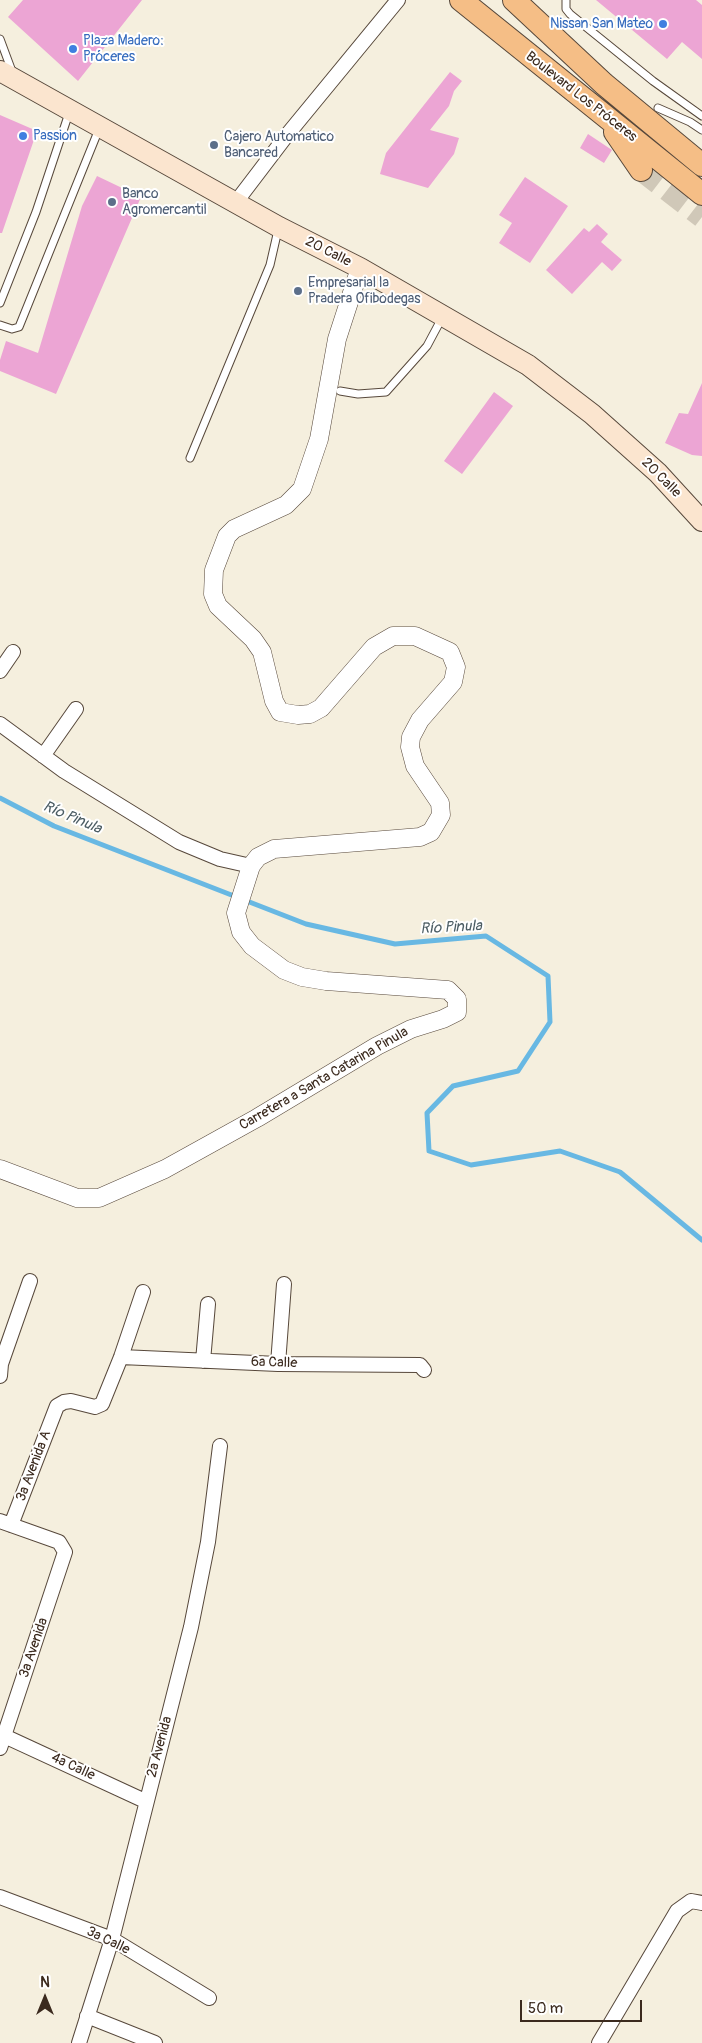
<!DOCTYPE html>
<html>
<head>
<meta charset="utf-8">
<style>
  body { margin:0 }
  #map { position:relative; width:702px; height:2043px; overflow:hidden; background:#f5efde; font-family:Pangolin,sans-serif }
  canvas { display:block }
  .north { position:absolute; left:20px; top:1973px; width:50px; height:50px; -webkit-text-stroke:4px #fff; paint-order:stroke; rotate:0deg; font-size:14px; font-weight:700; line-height:20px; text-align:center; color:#3b2a1e }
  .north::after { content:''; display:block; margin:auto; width:18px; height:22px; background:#3b2a1e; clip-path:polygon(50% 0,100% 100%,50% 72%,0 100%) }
  .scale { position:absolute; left:520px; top:2000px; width:122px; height:22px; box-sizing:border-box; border:2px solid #3b2a1e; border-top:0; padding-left:6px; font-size:15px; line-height:18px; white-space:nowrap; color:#3b2a1e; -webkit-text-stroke:4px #fff; paint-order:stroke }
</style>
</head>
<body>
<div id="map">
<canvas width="702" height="2043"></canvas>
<div class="north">N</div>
<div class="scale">50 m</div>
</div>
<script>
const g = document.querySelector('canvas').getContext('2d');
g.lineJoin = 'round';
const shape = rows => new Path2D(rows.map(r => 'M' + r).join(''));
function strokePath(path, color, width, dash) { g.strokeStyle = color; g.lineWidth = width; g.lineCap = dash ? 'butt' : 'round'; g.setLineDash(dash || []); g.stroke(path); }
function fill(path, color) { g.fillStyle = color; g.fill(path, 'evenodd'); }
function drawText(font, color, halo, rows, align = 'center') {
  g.font = font + ' Pangolin,sans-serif'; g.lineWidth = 4; g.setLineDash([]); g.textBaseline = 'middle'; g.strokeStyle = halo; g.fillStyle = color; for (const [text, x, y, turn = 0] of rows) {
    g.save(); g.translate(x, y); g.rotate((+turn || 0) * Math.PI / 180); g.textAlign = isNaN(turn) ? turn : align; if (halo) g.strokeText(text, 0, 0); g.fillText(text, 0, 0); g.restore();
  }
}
const stream = shape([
  [0,798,54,826,306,924,395,944,486,936,548,976,550,1022,518,1071,453,1086,427,1113,429,1151,471,1165,560,1151,620,1172,702,1240]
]);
const building = shape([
  [23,0,142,0,78,81,8,17],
  [596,0,696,0,702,5,702,59,682,42,667,59],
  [450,72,462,81,454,91,449,106,430,130,459,138,454,154,428,188,380,174,386,153],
  [0,115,37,131,2,233,0,233],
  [588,134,612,150,604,163,580,148],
  [97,176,141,197,56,394,0,371,0,360,6,341,38,353,82,206],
  [525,177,568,206,530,263,499,243,512,223,499,215],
  [597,224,608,234,601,242,622,260,612,271,602,262,572,294,546,270,584,228,589,232],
  [702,383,702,456,692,455,665,443,679,413,688,414],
  [494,392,513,406,462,474,444,461]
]);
const trunkTunnel = shape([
  [641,170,702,217]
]);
const service = shape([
  [566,0,566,9,570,14,653,81,702,116],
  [0,39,13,74],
  [658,108,690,122,702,130],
  [0,303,36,212,69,113],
  [0,325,12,329,19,327,99,129],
  [340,391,358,394,386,392,427,346,443,316],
  [190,458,270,265,278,230]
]);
const minor = shape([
  [236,202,287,135,398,0],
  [0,671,13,652],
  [0,724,64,771,179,842,220,859,251,866],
  [43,756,76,709],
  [121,1357,278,1364,420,1365,424,1370],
  [203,1361,208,1304],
  [278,1364,284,1284],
  [0,1376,1,1364,30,1281],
  [0,1521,59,1542,65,1552,0,1748],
  [11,1525,57,1406,64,1402,71,1401,95,1407,102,1404,121,1357,143,1292],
  [0,1734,145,1801],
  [0,1897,112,1939,209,1998],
  [87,2016,155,2043],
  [79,2043,112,1939,191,1627,208,1542,220,1446],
  [599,2043,677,1911,691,1901,702,1903]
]);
const tertiary = shape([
  [0,1169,77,1198,99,1198,165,1169,257,1118,377,1046,411,1029,443,1019,457,1012,457,999,448,990,326,981,302,977,284,970,252,946,241,932,236,913,251,866,258,857,274,849,420,837,431,832,441,815,440,803,415,766,410,747,411,737,420,720,453,682,456,667,450,652,415,636,393,636,374,647,321,708,310,714,298,715,280,712,274,701,262,652,253,639,218,606,213,594,214,570,227,536,234,529,286,505,302,489,319,439,337,339,360,268]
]);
const secondary = shape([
  [0,71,279,227,360,268,528,365,592,414,658,473,702,521]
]);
const trunk = shape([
  [461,0,702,194],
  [514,0,604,84,702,165],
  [615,132,641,170]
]);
const markers = [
  [663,24,5,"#3f7fe0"],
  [73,49,5,"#3f7fe0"],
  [23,136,5,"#3f7fe0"],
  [214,145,5,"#5c6f8a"],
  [112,202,5,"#5c6f8a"],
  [298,291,5,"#5c6f8a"]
];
const shopNames = [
  ["Nissan San Mateo",653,24,"right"],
  ["Plaza Madero:",83,41],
  ["Próceres",83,57],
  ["Passion",33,136]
];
const streetNames = [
  ["Boulevard Los Próceres",581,97,38],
  ["20 Calle",328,252,27],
  ["20 Calle",661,478,45],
  ["Carretera a Santa Catarina Pinula",324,1079,-30],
  ["6a Calle",274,1363,2],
  ["3a Avenida A",34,1466,-69],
  ["3a Avenida",34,1648,-71],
  ["2a Avenida",160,1747,-75],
  ["4a Calle",73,1767,25],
  ["3a Calle",108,1941,26]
];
const serviceNames = [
  ["Cajero Automatico",224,137],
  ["Bancared",224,153],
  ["Banco",122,194],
  ["Agromercantil",122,210],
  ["Empresarial la",308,283],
  ["Pradera Ofibodegas",308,299]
];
const waterNames = [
  ["Río Pinula",72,818,23],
  ["Río Pinula",451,928,-3]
];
strokePath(stream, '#68b8e3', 5);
fill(building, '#eca5d4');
strokePath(trunkTunnel, '#d0c8b8', 22, [22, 11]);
strokePath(service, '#57483b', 9);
strokePath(minor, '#57483b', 16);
strokePath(tertiary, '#57483b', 19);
strokePath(secondary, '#57483b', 22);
strokePath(trunk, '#57483b', 24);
strokePath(service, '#fff', 7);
strokePath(minor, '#fff', 14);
strokePath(tertiary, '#fff', 18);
strokePath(secondary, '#fbe5cf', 20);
strokePath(trunk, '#f5be86', 22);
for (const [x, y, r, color] of markers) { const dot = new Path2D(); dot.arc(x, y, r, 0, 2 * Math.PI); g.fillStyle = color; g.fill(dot); strokePath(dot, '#fff', 2); }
drawText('14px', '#366cbe', '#fff', shopNames, 'left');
drawText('14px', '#3b2a1e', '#fff', streetNames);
drawText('14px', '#4e5e75', '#fff', serviceNames, 'left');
drawText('italic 15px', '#4b5c63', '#fff', waterNames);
</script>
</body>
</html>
